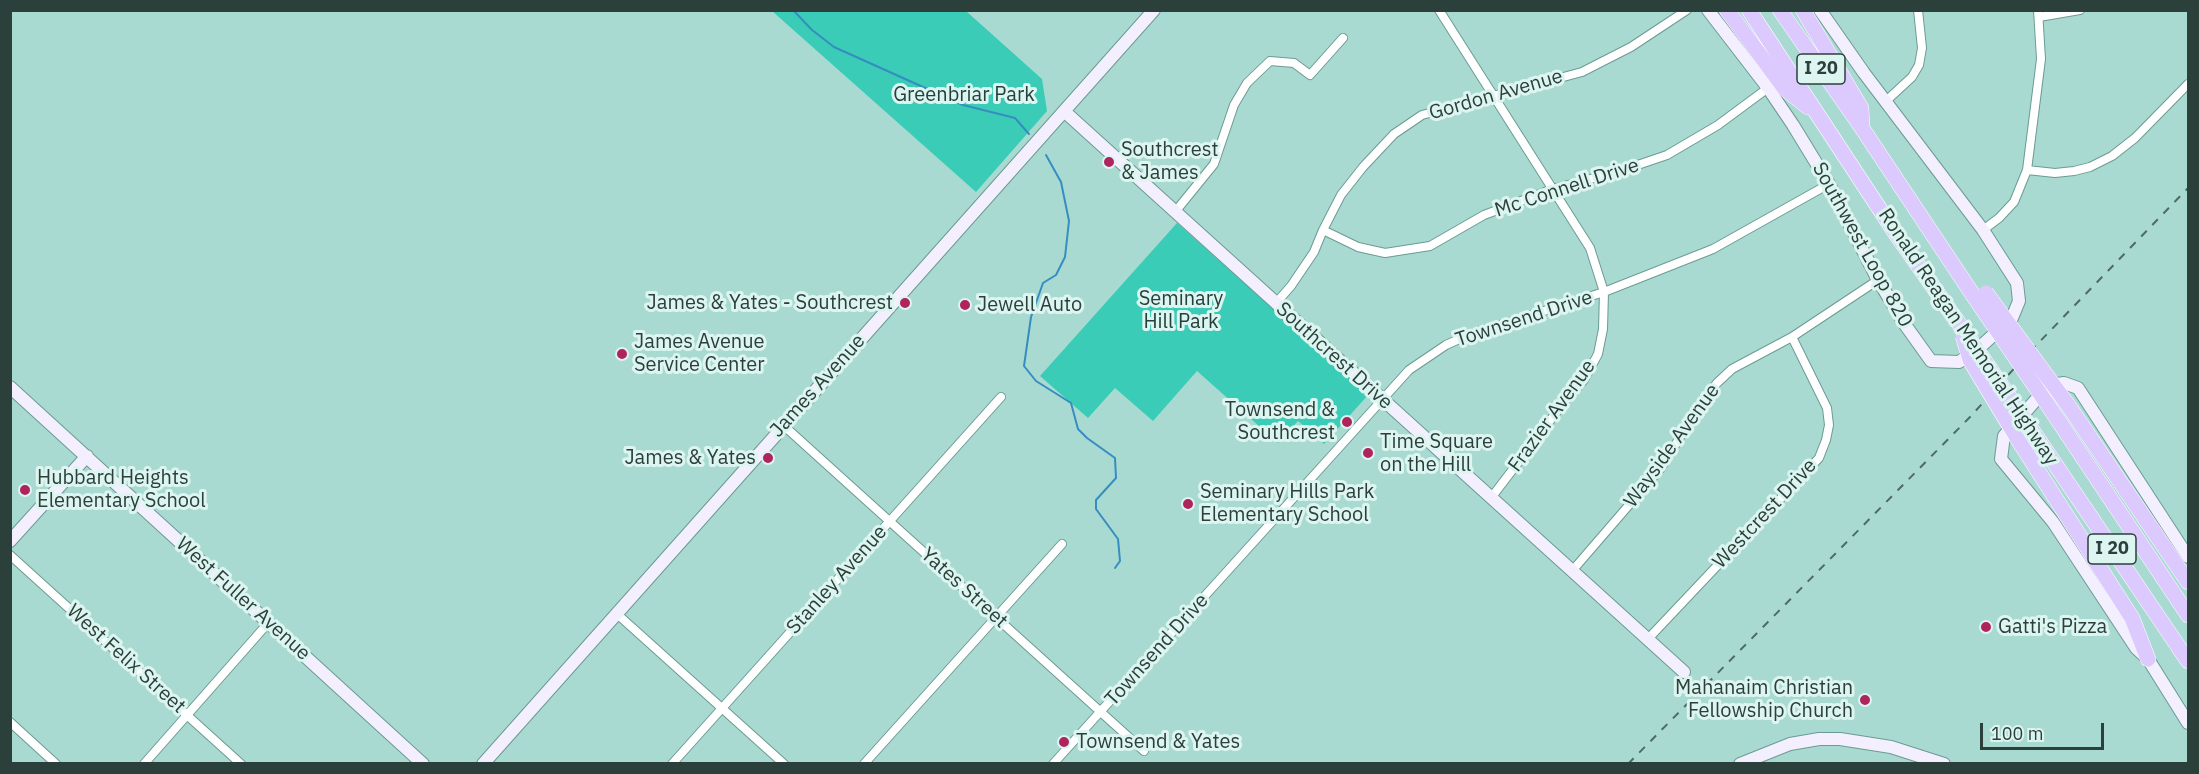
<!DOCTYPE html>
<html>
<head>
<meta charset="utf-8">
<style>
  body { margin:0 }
  #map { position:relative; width:2199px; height:774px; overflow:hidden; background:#a9dad1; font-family:"IBM Plex Sans",sans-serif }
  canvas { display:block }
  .frame { position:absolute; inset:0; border:12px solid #2b3f3b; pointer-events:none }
  .scale { position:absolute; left:1980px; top:723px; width:124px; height:27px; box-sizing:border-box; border:3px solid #2b3f3b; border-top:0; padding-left:8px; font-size:18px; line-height:21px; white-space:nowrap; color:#2b3f3b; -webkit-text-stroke:4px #ddf5f0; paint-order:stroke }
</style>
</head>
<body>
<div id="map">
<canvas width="2199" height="774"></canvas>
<div class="frame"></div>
<div class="scale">100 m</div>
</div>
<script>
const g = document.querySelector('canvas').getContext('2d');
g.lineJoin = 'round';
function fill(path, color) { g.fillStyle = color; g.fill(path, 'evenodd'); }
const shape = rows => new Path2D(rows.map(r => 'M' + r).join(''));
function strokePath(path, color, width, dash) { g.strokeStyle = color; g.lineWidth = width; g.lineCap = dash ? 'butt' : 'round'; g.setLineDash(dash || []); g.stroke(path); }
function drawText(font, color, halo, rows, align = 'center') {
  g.font = font + ' "IBM Plex Sans",sans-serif'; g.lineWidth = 6; g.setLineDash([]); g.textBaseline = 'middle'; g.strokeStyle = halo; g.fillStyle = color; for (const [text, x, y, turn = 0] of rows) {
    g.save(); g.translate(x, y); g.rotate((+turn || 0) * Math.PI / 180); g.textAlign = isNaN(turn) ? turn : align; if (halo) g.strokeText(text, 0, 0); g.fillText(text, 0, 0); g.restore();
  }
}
const green = shape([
  [772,11,966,11,1042,79,1047,111,976,192],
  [1177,223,1369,394,1324,444,1298,421,1278,443,1197,371,1153,421,1115,388,1088,418,1040,376]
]);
const stream = shape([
  [793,10,812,30,834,47,963,105,1015,118,1029,134],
  [1046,155,1061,182,1069,221,1065,257,1056,275,1043,283,1031,317,1024,366,1036,381,1071,403,1078,429,1087,438,1115,458,1116,478,1096,500,1096,509,1118,539,1120,561,1115,568]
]);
const street = shape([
  [1439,10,1590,248,1604,292,1603,329,1598,354,1584,380,1565,401,1491,498],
  [2039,17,2080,10],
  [1886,101,1912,77,1919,65,1922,48,1918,10],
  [2027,170,2055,173,2074,171,2090,167,2112,156,2135,138,2188,84],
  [1175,212,1214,164,1234,105,1247,83,1270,61,1294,63,1310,75,1343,38],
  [1323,230,1358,247,1385,253,1430,246,1484,215,1553,189,1620,171,1667,155,1718,125,1768,88],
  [1983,230,1999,218,2014,202,2027,170,2041,59,2038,10],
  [1276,303,1291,286,1314,252,1323,230,1341,195,1363,167,1394,134,1422,115,1582,72,1631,47,1687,10],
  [783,425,1144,751],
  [10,555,241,764],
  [1572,571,1661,468,1699,406,1717,383,1732,369,1792,337,1878,280],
  [616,613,784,764],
  [1647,640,1819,458,1826,440,1829,425,1827,408,1792,337],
  [10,722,56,764],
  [144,764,269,622],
  [672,764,1001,397],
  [864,764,1062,544],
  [1053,764,1409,370,1446,345,1468,335,1604,292,1713,249,1829,184]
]);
const secondary = shape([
  [1708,10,1768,88,1793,125,1829,184,1878,280,1906,326,1931,361,1959,362,1979,348,2012,318,2019,301,2017,283,1983,230,1864,73,1820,10],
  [1064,111,1684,672],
  [10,387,423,764],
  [10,541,87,456],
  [2188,557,2078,388,2064,383,2049,385,2004,436,2001,459,2053,522,2136,648,2148,659,2188,723],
  [483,764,1154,10],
  [1740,764,1790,744,1819,739,1840,739,1891,747,1944,764]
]);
const highway = shape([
  [1727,10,1785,89,1808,107],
  [1749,10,1898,237,1960,325],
  [1780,10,1862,128,1973,295],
  [1803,10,1861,108,1862,125],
  [2068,405,2188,582],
  [2058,420,2188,615],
  [2036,436,2188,661],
  [2017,438,2132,618,2148,659]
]);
const rail = shape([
  [1628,764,1970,417,2020,362,2188,188]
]);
const highwayBridge = shape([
  [1986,293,2068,405],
  [1973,295,2058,420],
  [1960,325,2036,436],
  [1963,336,1970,360,2017,438]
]);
const markers = [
  [1109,162,6,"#b0245e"],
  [905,303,6,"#b0245e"],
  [965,305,6,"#b0245e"],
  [622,354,6,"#b0245e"],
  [1347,422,6,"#b0245e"],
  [1368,453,6,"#b0245e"],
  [768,458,6,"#b0245e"],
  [25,490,6,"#b0245e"],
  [1188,504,6,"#b0245e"],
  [1986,627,6,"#b0245e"],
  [1865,700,6,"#b0245e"],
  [1064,742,6,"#b0245e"]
];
const shields = [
  [1821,69,48],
  [2112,549,48]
];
const shieldNames = [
  ["I 20",1821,69],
  ["I 20",2112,549]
];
const parkNames = [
  ["Greenbriar Park",964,95],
  ["Seminary",1181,299],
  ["Hill Park",1181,322]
];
const streetNames = [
  ["Gordon Avenue",1496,95,-16],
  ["Mc Connell Drive",1567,188,-18],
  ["Southwest Loop 820",1862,245,61],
  ["Townsend Drive",1524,319,-18],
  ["Ronald Reagan Memorial Highway",1968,337,56],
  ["Southcrest Drive",1334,356,42],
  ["James Avenue",818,386,-48],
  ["Frazier Avenue",1552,416,-54],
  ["Wayside Avenue",1672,446,-54],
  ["Westcrest Drive",1765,514,-47],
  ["Stanley Avenue",837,580,-48],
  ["Yates Street",964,588,42],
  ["West Fuller Avenue",243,599,42],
  ["Townsend Drive",1157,650,-48],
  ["West Felix Street",126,659,42]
];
const poiNames = [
  ["Southcrest",1121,150],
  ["& James",1121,173],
  ["James & Yates - Southcrest",893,303,"right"],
  ["Jewell Auto",977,305],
  ["James Avenue",634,342],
  ["Service Center",634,365],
  ["Townsend &",1335,410,"right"],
  ["Southcrest",1335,433,"right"],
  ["Time Square",1380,442],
  ["on the Hill",1380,465],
  ["James & Yates",756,458,"right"],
  ["Hubbard Heights",37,478],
  ["Elementary School",37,501],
  ["Seminary Hills Park",1200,492],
  ["Elementary School",1200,515],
  ["Gatti's Pizza",1998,627],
  ["Mahanaim Christian",1853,688,"right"],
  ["Fellowship Church",1853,711,"right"],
  ["Townsend & Yates",1076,742]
];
fill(green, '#3accb7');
strokePath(stream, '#368dbf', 2);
strokePath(street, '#6b9b92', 10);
strokePath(secondary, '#6b9b92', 14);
strokePath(highway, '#fff', 16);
strokePath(street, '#fff', 8);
strokePath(secondary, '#f4effe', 12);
strokePath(highway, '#dcc9fd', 15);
strokePath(rail, '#4e6b65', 2, [8, 8]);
strokePath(highwayBridge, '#fff', 16, []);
strokePath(highwayBridge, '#dcc9fd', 15);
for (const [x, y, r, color] of markers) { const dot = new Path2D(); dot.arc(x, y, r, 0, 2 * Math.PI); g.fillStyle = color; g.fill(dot); strokePath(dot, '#ddf5f0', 2); }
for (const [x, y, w] of shields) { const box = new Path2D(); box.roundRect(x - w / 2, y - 15, w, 30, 4.5); g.fillStyle = '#ddf5f0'; g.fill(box); strokePath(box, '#2b3f3b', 1.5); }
drawText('bold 18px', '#2b3f3b', null, shieldNames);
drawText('20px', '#24403b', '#ddf5f0', parkNames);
drawText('20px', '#2b3f3b', '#ddf5f0', streetNames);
drawText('20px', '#2b3f3b', '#ddf5f0', poiNames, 'left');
</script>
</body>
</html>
